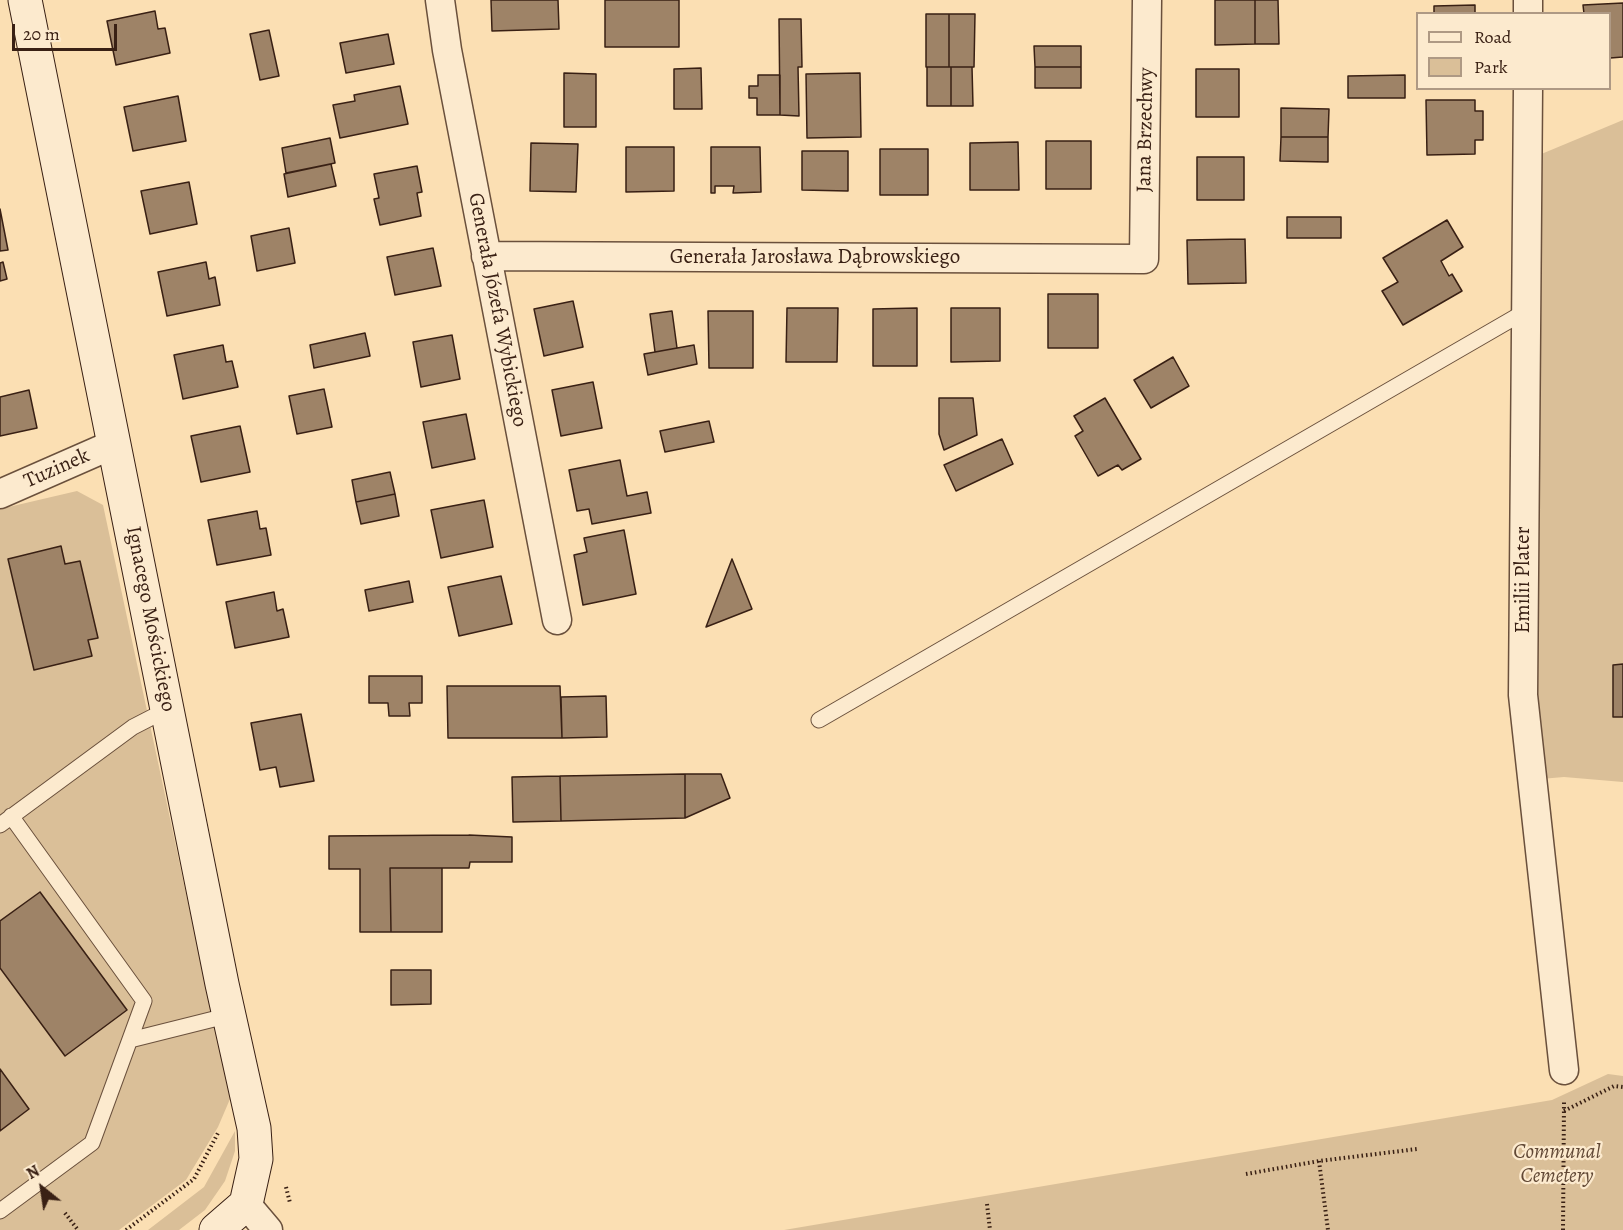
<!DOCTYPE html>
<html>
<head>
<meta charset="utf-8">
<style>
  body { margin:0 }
  #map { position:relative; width:1623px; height:1230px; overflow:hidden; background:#fbdfb3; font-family:Alegreya,serif }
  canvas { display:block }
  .legend { position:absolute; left:1416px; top:12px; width:195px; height:78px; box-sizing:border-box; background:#fceace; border:2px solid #ae9984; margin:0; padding:8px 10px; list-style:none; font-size:18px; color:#392014 }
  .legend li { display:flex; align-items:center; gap:12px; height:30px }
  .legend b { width:30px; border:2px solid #ae9984 }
  .north { position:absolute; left:12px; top:1158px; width:60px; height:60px; -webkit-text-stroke:4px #fceace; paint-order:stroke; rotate:330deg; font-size:16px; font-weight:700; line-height:24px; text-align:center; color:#392014 }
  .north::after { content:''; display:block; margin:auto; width:21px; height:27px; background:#392014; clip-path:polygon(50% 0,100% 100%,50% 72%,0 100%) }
  .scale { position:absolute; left:12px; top:24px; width:105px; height:27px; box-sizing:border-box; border:3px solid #392014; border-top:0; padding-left:8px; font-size:18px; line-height:21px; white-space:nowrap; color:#392014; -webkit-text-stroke:4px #fceace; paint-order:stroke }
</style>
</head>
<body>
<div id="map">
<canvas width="1623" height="1230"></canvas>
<ul class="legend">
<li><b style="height:8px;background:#fceace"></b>Road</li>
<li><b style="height:16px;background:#dabf98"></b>Park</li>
</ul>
<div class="north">N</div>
<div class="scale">20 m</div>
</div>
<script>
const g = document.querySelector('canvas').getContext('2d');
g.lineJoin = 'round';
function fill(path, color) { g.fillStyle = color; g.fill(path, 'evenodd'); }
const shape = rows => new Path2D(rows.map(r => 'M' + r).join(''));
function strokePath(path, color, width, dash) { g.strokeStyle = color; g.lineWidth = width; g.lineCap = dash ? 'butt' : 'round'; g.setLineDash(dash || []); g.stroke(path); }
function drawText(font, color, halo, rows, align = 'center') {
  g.font = font + ' Alegreya,serif'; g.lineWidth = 4.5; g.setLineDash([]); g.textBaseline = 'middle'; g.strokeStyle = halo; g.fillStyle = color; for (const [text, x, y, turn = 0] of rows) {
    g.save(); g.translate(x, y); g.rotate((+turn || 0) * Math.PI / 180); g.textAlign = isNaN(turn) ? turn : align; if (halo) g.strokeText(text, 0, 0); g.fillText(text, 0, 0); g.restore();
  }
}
const green = shape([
  [1623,120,1623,782,1564,777,1529,780,1527,160],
  [77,491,103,505,230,1099,218,1127,186,1180,119,1230,0,1230,0,509],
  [1608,1074,1623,1076,1623,1230,784,1230,1552,1100],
  [235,1131,235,1151,225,1181,205,1210,179,1230,148,1230,204,1187]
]);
const building = shape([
  [491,0,558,0,559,29,492,31,491,0],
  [605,0,679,0,679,47,605,47,605,0],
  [1215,0,1255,0,1255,44,1215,45,1215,0],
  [1255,0,1278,0,1279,44,1255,44,1255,0],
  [1623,3,1623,57,1610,58,1610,14,1584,14,1583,5,1623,3],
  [1475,5,1475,14,1434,14,1434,6,1475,5],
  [155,11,158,29,165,28,170,53,116,65,107,21,155,11],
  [926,14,949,14,949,67,926,67,926,14],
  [949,14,975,14,974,67,949,67,949,14],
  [779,19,801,19,802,67,798,67,799,116,780,115,779,19],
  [269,30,279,76,260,80,250,34,269,30],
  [388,34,394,64,346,73,340,43,388,34],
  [1034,46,1081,46,1081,67,1035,67,1034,46],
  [927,67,951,67,951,106,927,106,927,67],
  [951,67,972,67,973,106,951,106,951,67],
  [1035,67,1081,67,1081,88,1035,88,1035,67],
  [701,68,702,109,674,109,674,69,701,68],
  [1196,69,1239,69,1239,117,1196,117,1196,69],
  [564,73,596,74,596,127,564,127,564,73],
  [860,73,861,137,807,138,806,74,860,73],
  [758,75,780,75,780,115,757,115,757,98,749,98,749,86,758,86,758,75],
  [1405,75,1405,98,1348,98,1348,76,1405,75],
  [400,86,408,124,340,138,333,105,355,101,354,95,400,86],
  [178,96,186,141,133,151,124,107,178,96],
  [1426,100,1475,100,1475,111,1483,111,1483,140,1475,140,1475,154,1427,155,1426,100],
  [1281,108,1329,109,1328,137,1281,137,1281,108],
  [1281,137,1328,137,1328,162,1280,161,1281,137],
  [330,138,335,163,286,173,282,148,330,138],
  [1046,141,1091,141,1091,189,1046,189,1046,141],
  [1018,142,1019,190,970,190,970,143,1018,142],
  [531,143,578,144,576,192,530,191,531,143],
  [626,147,674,147,674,191,626,192,626,147],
  [711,147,760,147,761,192,733,193,734,186,715,186,715,193,711,193,711,147],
  [880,149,928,149,928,195,880,195,880,149],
  [802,151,848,151,848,191,802,190,802,151],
  [1197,157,1244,157,1244,200,1197,200,1197,157],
  [331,164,336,186,288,197,284,174,331,164],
  [417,166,422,192,417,193,421,216,380,225,374,199,379,198,374,174,417,166],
  [189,182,197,224,150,234,141,191,189,182],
  [0,209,8,250,0,251,0,209],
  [1287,217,1341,217,1341,238,1287,238,1287,217],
  [1447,220,1463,247,1441,261,1449,276,1452,274,1462,291,1403,325,1382,291,1398,282,1383,258,1447,220],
  [289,228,295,263,257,271,251,236,289,228],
  [1245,239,1246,283,1188,284,1187,240,1245,239],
  [433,248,441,286,395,295,387,257,433,248],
  [3,262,7,279,0,281,0,263,3,262],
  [206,262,209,279,215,277,220,305,167,316,158,272,206,262],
  [1048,294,1098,294,1098,348,1048,348,1048,294],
  [573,301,583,347,544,356,534,309,573,301],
  [787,308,838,308,837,362,786,362,787,308],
  [917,308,917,366,873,366,873,309,917,308],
  [951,308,1000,308,1000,361,951,362,951,308],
  [672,311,677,348,655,352,650,314,672,311],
  [708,311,753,311,753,368,709,368,708,311],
  [365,333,370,356,314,368,310,345,365,333],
  [452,335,460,379,421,387,413,342,452,335],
  [223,345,226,362,232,361,238,387,183,399,174,355,223,345],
  [694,345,697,364,648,375,644,354,694,345],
  [1173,357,1189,386,1151,408,1134,380,1173,357],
  [593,382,602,428,561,436,552,390,593,382],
  [324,389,332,427,297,434,289,396,324,389],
  [29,390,37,428,0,436,0,397,29,390],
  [939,398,973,398,977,435,944,450,939,434,939,398],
  [1105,398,1141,459,1122,470,1118,465,1098,476,1075,436,1083,431,1074,416,1105,398],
  [466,414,475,459,432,468,423,422,466,414],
  [709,421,714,442,665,452,660,431,709,421],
  [240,426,250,472,201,482,191,436,240,426],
  [1002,439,1013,464,956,491,944,465,1002,439],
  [620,460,627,496,647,492,651,513,592,524,589,509,577,511,569,470,620,460],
  [390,472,395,494,356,502,352,480,390,472],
  [395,494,399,516,361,524,356,502,395,494],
  [484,500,493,547,441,558,431,510,484,500],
  [257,511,260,529,266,528,271,555,217,565,208,520,257,511],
  [624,530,636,594,583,605,574,555,587,552,584,538,624,530],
  [61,546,65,564,80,561,98,638,88,640,92,656,34,670,8,559,61,546],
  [732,559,752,609,706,627,732,559],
  [501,576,512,624,459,636,448,587,501,576],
  [409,581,413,602,369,611,365,590,409,581],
  [274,592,277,611,283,609,289,637,235,648,226,602,274,592],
  [1623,664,1623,717,1613,717,1613,665,1623,664],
  [369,676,422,676,422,703,409,703,410,716,389,716,388,703,369,703,369,676],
  [447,686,560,686,562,738,448,738,447,686],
  [606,696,607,737,562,738,561,697,606,696],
  [301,714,314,781,280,787,276,767,260,770,251,723,301,714],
  [685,774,721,774,730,798,685,818,685,774],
  [685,774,685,818,561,821,560,776,685,774],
  [560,776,561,821,513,822,512,777,560,776],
  [469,835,512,837,512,862,470,862,469,868,390,868,391,932,360,932,360,869,329,869,329,836,469,835],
  [390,868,442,868,442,932,391,932,390,868],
  [40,892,127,1010,65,1056,0,968,0,921,40,892],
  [391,970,431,970,431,1004,391,1005,391,970],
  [0,1069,29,1109,0,1131,0,1069]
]);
const path = shape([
  [1564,1111,1614,1086,1623,1087],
  [1319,1161,1328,1230],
  [1246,1174,1319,1161,1417,1149],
  [286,1187,290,1203],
  [987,1204,990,1230],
  [65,1213,78,1230],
  [126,1230,194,1179,218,1133],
  [1563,1230,1564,1102]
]);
const lane = shape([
  [819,720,1526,311],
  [0,825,133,727,168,709],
  [130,1040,230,1015],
  [0,1211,92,1143,144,1001,11,816]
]);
const street = shape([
  [440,0,447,50,557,620],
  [1528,14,1528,0],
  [1528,88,1523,695,1564,1070],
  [486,256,1144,259,1147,0],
  [0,494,114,444],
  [246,1204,268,1230]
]);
const secondary = shape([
  [25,0,222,984,254,1128,256,1159,246,1204,216,1230]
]);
const streetNames = [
  ["Jana Brzechwy",1146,130,-89],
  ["Generała Jarosława Dąbrowskiego",815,258],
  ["Generała Józefa Wybickiego",497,310,79],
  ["Tuzinek",57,469,-24],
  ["Emilii Plater",1524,580,-90],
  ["Ignacego Mościckiego",150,619,79]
];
const parkNames = [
  ["Communal",1557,1153],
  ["Cemetery",1557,1177]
];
fill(green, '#dabf98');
fill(building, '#9e8367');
strokePath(building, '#392014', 1.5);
strokePath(lane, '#6a503c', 17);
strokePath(street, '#6a503c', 31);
strokePath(secondary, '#392014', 35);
strokePath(path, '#392014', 4, [1.5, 3]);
strokePath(lane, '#fceace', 15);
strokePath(street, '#fceace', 28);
strokePath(secondary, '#fceace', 33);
drawText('21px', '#392014', '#fceace', streetNames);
drawText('italic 21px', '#614835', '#fceace', parkNames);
</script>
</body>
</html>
